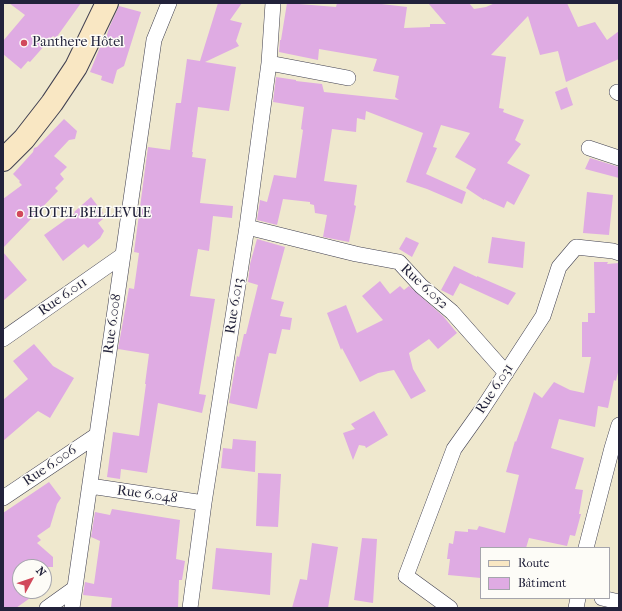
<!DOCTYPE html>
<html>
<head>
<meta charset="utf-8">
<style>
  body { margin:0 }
  #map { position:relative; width:622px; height:611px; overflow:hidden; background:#efe8ce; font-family:"IM FELL French Canon",serif }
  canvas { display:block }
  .frame { position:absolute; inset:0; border:4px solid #22223b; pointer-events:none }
  .legend { position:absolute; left:480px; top:547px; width:130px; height:52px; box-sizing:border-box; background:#fdfcf7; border:1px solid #a5a5ac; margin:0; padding:5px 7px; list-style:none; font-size:12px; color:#22223b }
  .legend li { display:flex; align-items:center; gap:8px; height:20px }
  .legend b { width:20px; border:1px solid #a5a5ac }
  .north { position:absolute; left:12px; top:559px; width:40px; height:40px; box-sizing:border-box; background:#fdfcf7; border:1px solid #a5a5ac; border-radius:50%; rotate:50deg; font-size:11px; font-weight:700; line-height:16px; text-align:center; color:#22223b }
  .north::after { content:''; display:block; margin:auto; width:14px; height:18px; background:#d1495b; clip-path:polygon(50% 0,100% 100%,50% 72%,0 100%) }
</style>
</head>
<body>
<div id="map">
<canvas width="622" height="611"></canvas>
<div class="frame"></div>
<ul class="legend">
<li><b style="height:5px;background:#f9e7c3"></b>Route</li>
<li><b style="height:11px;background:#dfabe3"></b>Bâtiment</li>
</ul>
<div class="north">N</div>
</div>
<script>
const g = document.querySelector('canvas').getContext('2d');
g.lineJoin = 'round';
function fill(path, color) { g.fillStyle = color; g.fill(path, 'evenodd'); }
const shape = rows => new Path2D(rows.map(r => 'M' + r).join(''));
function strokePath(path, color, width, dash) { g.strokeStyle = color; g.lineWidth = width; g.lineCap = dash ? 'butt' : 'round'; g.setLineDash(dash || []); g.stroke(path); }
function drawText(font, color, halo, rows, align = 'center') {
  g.font = font + ' "IM FELL French Canon",serif'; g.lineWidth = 3; g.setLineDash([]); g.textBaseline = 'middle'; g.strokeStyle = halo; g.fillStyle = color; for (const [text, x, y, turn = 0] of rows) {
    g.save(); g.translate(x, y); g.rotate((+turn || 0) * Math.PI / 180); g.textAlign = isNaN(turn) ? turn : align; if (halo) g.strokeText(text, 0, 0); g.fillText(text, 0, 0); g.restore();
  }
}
const building = shape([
  [9,3,81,3,56,38,53,36,30,62,28,61,21,69,3,54,3,41,25,15],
  [218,3,242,3,230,20,242,23,236,41,239,46,205,62,236,67,229,111,198,107,192,152,193,152,192,157,206,159,200,203,233,206,232,218,213,216,209,251,198,249,190,296,215,299,199,394,206,395,202,413,158,403,147,473,121,469,120,479,107,477,113,432,139,436,146,384,145,384,149,354,118,349,129,288,134,289,139,253,134,252,148,147,170,150,176,103,181,103,187,59,200,61],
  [287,3,336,7,337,3,373,3,407,7,404,28,430,27,430,24,446,24,428,3,469,3,474,9,486,7,495,3,567,3,578,27,595,22,607,40,619,31,619,59,566,82,558,51,540,55,528,16,491,55,506,57,499,108,504,109,503,112,524,120,515,140,521,144,507,163,530,175,514,205,507,201,504,208,484,199,484,200,466,188,476,169,455,157,470,133,441,125,433,147,437,148,426,174,466,192,462,204,427,189,406,182,423,133,366,111,365,120,357,118,356,132,332,129,324,181,357,185,354,205,356,206,349,242,323,237,327,215,315,213,314,205,310,204,310,202,283,199,277,225,257,220,260,200,267,202,274,175,296,178,303,130,301,129,304,107,273,102,276,77,296,80,296,81,322,84,324,92,399,100,395,97,399,76,373,71,377,59,319,49,318,60,279,52,280,40,281,40],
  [119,6,141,12,124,66,117,70,113,84,101,80,102,76,90,72,100,47,103,48,109,28],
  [567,87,573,105,561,110,555,92],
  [64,119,77,131,75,139,69,140,54,156,67,167,60,174,64,179,55,188,58,191,3,248,3,199,22,185,19,182,20,181,13,174,33,152,34,148,37,147],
  [590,158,619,167,619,178,585,169],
  [587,192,613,195,609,235,583,233],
  [91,197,103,213,101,215,103,219,98,223,104,231,100,238,88,248,84,244,63,261,44,235,75,213,74,212],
  [406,237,419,243,412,257,399,249],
  [492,237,525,242,523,268,488,263],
  [257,239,285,247,271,299,284,302,280,316,292,318,290,330,282,329,276,354,269,353,257,409,229,403,237,356,239,357,244,334,246,334,258,285,248,282,250,264],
  [3,252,27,280,3,301],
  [594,262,608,262,607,264,619,263,619,368,616,381,614,380,608,408,598,406,595,427,559,419,551,448,584,458,575,489,583,490,579,514,581,514,575,536,570,535,567,546,529,538,526,548,481,548,481,578,448,575,450,559,447,559,449,543,453,544,455,531,468,532,468,529,477,530,479,526,505,533,519,475,506,472,515,441,516,442,534,392,542,398,554,382,570,390,584,393,591,357,582,357,582,322,588,322,588,313,595,313],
  [454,266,477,277,477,276,516,293,508,305,460,283,453,296,441,290],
  [380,281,390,294,400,286,404,290,409,286,443,316,457,333,438,349,429,339,409,353,413,369,426,391,411,399,394,370,378,373,360,382,342,348,341,350,327,313,346,305,357,333,383,320,362,296],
  [34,344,53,366,74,378,50,418,38,411,3,441,3,400,28,379,13,361],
  [374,411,388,435,366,448,365,446,359,445,353,460,343,433,355,429,351,424],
  [233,439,256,441,255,472,221,468,223,448,232,449],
  [258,473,281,474,278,527,256,526],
  [49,482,61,498,57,504,50,527,37,536,41,540,37,543,53,557,53,567,20,567,20,591,40,591,16,608,3,608,3,513],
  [112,509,180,520,176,559,185,561,182,580,179,580,178,608,111,608,112,598,83,595,85,582,94,584,100,541,91,537,95,512,110,515],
  [362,538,377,539,373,603,354,600],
  [312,543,338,547,328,608,292,608,300,579,307,580],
  [216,548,272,553,270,595,212,589]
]);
const minor = shape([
  [269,63,348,78],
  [617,92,619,93],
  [589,148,619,158],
  [247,227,356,254,399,262,421,286,452,312,506,373],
  [3,339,123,255],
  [90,486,204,503],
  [3,498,97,435],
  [586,548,612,448,619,425],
  [602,598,619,602],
  [47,608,75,588],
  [72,608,154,40,169,3],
  [190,608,204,503,247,227,269,63,273,3],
  [450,608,406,576,454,449,481,411,543,316,559,267,576,247,613,251,619,253],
  [576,608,578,598]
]);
const secondary = shape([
  [3,160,24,139,52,103,76,67,107,3]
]);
const markers = [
  [24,43,4,"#d1495b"],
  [20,214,4,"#d1495b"]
];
const poiNames = [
  ["Panthere Hôtel",32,43],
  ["HOTEL BELLEVUE",28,214]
];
const streetNames = [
  ["Rue 6.052",424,287,43],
  ["Rue 6.011",63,297,-35],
  ["Rue 6.013",235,306,-81],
  ["Rue 6.008",113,324,-82],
  ["Rue 6.031",495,389,-57],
  ["Rue 6.006",50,466,-34],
  ["Rue 6.048",147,495,8]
];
fill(building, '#dfabe3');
strokePath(minor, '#414051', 16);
strokePath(secondary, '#414051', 24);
strokePath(minor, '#fff', 15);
strokePath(secondary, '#f9e7c3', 22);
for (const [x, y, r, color] of markers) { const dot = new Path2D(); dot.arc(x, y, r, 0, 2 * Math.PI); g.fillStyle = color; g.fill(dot); strokePath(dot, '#fdfcf7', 1.5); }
drawText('14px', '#22223b', '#fdfcf7', poiNames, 'left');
drawText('14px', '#22223b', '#fdfcf7', streetNames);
</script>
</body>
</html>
